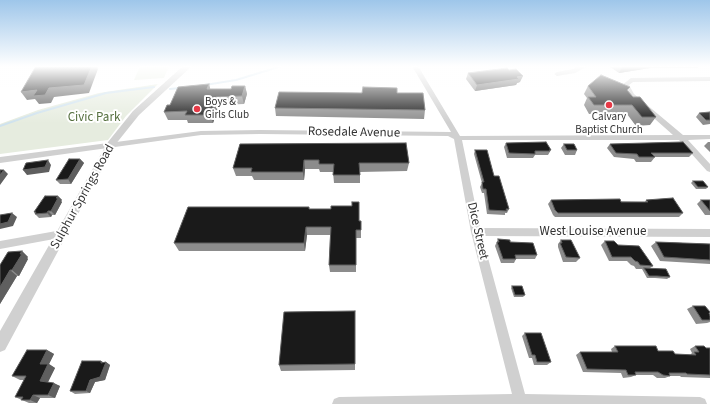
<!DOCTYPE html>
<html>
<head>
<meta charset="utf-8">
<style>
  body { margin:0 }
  canvas { display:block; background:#fff }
</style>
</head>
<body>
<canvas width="710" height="404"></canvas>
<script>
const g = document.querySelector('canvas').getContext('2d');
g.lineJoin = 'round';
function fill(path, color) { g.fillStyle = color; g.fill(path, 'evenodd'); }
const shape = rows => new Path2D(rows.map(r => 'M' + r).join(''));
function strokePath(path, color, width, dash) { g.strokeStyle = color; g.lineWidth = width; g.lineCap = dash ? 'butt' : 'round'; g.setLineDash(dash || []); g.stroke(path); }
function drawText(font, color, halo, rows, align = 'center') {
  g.font = font + ' "Source Sans 3",sans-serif'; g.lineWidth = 4; g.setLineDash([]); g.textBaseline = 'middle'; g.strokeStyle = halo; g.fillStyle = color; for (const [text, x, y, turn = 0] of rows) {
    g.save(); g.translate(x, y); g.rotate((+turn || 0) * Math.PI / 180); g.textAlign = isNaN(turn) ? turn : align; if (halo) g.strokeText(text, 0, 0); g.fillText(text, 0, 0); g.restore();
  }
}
const green = shape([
  [140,66,169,66,164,78,134,80],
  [158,84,126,116,108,140,0,154,0,124,38,110,99,93]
]);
const stream = shape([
  [205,85,236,80,282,66],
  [170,89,180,88],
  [0,126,37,113,106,93,154,87]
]);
const minor = shape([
  [412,66,418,66,460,136,673,135,629,96,622,85,631,78,710,77,710,81,633,82,629,85,634,94,683,135,710,135,710,139,688,140,710,164,710,172,707,171,679,140,462,140,480,228,710,229,710,237,482,236,525,394,700,397,705,399,707,404,332,404,334,399,339,397,512,394,471,232,454,139,448,136,260,134,201,135,0,163,0,157,201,131,260,130,451,132,412,66],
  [580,66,588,66,575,73,557,76,554,74,557,72,573,69,580,66],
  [62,230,65,231,67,234,65,237,0,249,0,241,62,230]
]);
const tertiary = shape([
  [183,66,192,66,139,115,115,145,5,350,0,352,0,331,108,142,133,111,183,66]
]);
const wall = shape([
  [609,66,699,66,698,68,650,68,619,73],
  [468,73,520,82,517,83,516,85,475,91,466,79],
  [209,84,210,89,231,89,245,86,247,94,244,104,219,105,213,123,188,123,187,120,168,120,164,112,170,105],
  [588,86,627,91,633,97,656,117,650,125,636,126,627,114,589,114,584,105,587,98,584,94],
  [362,93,397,93,425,110,424,119,276,116,275,108],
  [710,112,710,124,703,125,696,117,699,113],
  [708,142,710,142,710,152,704,146],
  [506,143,551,150,548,155,535,155,533,158,507,158,504,147],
  [240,144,409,163,407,171,360,172,360,183,334,183,333,172,320,172,319,169,305,169,304,180,254,180,252,176,236,176,233,168],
  [564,144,577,150,575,155,565,155,561,148],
  [610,144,693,153,689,157,655,157,651,162,636,162,634,159,614,157,607,148],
  [475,150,494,176,509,209,507,213,505,213,505,215,487,214,484,193,482,193,480,187,482,183,474,154],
  [80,159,84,163,71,184,60,184,56,180],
  [693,181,708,187,706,189,696,189,691,183],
  [58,196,62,200,61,201,62,202,55,215,52,215,51,217,39,218,35,214,35,213,34,212],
  [551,200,645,202,646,200,683,213,679,217,555,217,553,215,548,204],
  [701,200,710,200,710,215,705,215,697,204],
  [309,209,361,221,361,238,356,238,356,272,330,272,329,265,330,235,307,235,305,251,179,251,174,243],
  [498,239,510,242,537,255,535,259,516,259,514,263,501,263,495,246],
  [561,240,580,258,576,262,563,262,558,247,558,244],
  [605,241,618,245,653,266,650,268,670,277,667,279,655,278,647,278,642,269,636,269,634,266,631,265,627,261,609,261,601,245],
  [656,242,710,244,710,264,660,261,651,246],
  [22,251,28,257,27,258,28,259,19,276,17,276,0,304,0,265],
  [512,286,525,295,523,297,514,297,511,288],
  [693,306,709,313,710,322,707,323,696,324,687,309],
  [355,311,355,370,281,371,279,365],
  [525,333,551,362,547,365,534,365,532,358,529,358,522,336],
  [615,346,658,351,675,354,690,355,692,353,690,349,695,346,706,348,710,348,710,378,681,377,680,376,670,376,665,378,657,378,653,375,636,375,631,377,623,378,621,373,583,372,576,355,580,352,612,352,611,349],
  [47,350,54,354,49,364,55,368,48,382,60,386,55,398,40,398,37,403,29,403,15,397,24,380,20,380,12,376],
  [101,361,103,362,106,362,110,365,105,380,95,382,90,393,75,394,70,391]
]);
const shadedWall = shape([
  [92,66,97,66,98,69,89,93,54,97,51,103,39,104,35,99,27,100,21,92,49,88],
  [628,66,651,66,650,68,619,73,622,67],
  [523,76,520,82,517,83,516,85,475,91,477,85],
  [209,84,211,92,207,89],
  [245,86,247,94,244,104,242,96],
  [216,97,219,105,213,123,211,115],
  [80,159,84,163,71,184,68,179],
  [48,160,51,165,49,172,27,175,23,170],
  [304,160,305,169,304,180,303,172],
  [4,170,8,174,0,185,0,175],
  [58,196,62,200,61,201,62,202,55,215,51,211],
  [48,211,52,215,51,217,47,213],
  [12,213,17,217,13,226,0,229,0,224],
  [306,227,307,235,305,251,304,243],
  [22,251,28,257,27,258,28,259,19,276,12,270],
  [10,270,17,276,0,304,0,287],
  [47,350,54,354,49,364,55,368,47,384,40,381,40,364],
  [101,361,105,364,106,362,110,365,105,380,95,382,90,393,86,391,90,380],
  [54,383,60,386,55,398,48,395],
  [33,395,40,398,37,403,30,400]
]);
const building = shape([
  [36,66,92,66,84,85,49,88,45,95,33,96,37,90,21,92,36,66],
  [507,68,509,70,516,69,523,76,517,77,519,79,477,85,468,73,507,68],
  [601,75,630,87,627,90,633,97,640,97,656,117,642,117,632,105,594,105,588,97,596,97,588,86,601,75],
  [209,84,207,89,231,89,232,86,245,86,242,96,216,97,211,115,185,115,187,111,164,112,167,105,170,105,178,87,209,84],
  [363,87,397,88,397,93,423,93,425,110,275,108,279,92,362,93,363,87],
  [710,112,710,120,706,120,699,113,710,112],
  [546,142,551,150,549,150,550,151,535,151,535,154,509,153,506,143,546,142],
  [683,142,693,153,651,153,655,157,639,157,637,154,616,153,610,144,683,142],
  [406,143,409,163,359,163,360,175,333,175,334,164,319,164,319,160,304,160,303,172,251,172,252,168,233,168,240,144,406,143],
  [564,144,574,144,577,150,567,150,564,144],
  [475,150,487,150,494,176,499,176,509,209,506,209,507,211,489,210,486,189,483,189,482,182,484,182,475,150],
  [69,159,80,159,68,179,56,180,69,159],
  [48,160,45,167,23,170,26,163,48,160],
  [0,170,4,170,0,175,0,170],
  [693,181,703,181,708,187,698,187,693,181],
  [45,196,58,196,56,198,58,198,51,211,48,211,47,213,35,214,36,212,34,212,45,196],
  [673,198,683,213,558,213,555,210,551,200,620,199,621,202,648,202,646,200,673,198],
  [701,200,710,200,710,211,701,200],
  [352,202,359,202,359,221,361,221,361,230,356,230,356,265,329,265,331,227,306,227,304,243,174,243,188,207,309,207,309,209,331,209,331,206,352,206,352,202],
  [12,213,8,222,0,224,0,215,12,213],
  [498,239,510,240,510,242,533,243,537,255,515,255,516,259,503,259,497,242,499,242,498,239],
  [561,240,571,240,580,258,566,257,560,243,562,243,561,240],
  [605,241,614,241,618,245,639,246,653,266,640,265,638,262,635,261,631,257,612,257,605,241],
  [656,242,710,244,710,260,664,257,656,242],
  [22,251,20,254,22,254,12,270,10,270,0,287,0,265,8,252,22,251],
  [644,268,666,269,670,277,657,276,649,276,644,268],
  [512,286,522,286,525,295,515,295,512,286],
  [693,306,705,306,710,312,709,313,710,316,710,320,702,320,693,306],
  [355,311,355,364,279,365,284,312,355,311],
  [525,333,541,333,551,362,537,362,535,355,532,355,525,333],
  [615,346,656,346,658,351,673,351,675,354,696,355,694,352,699,352,695,346,704,346,706,348,710,348,710,375,687,374,686,373,669,373,670,376,663,375,658,372,635,372,636,375,628,375,626,370,587,369,580,352,618,352,615,346],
  [27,350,47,350,40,364,48,364,40,381,54,383,48,395,33,395,30,400,21,400,23,397,15,397,26,376,12,376,27,350],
  [82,361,101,361,101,363,106,362,100,377,90,380,86,391,70,391,82,361]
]);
const markers = [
  [609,105,4,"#e63946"],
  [197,109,4,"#e63946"]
];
const farPoinames = [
  ["Boys &",205,103],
  ["Girls Club",205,116],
  ["Calvary",609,118,"center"],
  ["Baptist Church",609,131,"center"]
];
const parkNames = [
  ["Civic Park",94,118]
];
const streetNames = [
  ["Rosedale Avenue",354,133,1],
  ["Sulphur Springs Road",83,197,-61],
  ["Dice Street",477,231,77],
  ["West Louise Avenue",593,232]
];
fill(green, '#e6ecdf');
strokePath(stream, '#cfe2ee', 2);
fill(minor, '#d0d0d0');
fill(tertiary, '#d0d0d0');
fill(wall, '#8c8c8c');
fill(shadedWall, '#5f5f5f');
fill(building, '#1a1a1a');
strokePath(building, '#5f5f5f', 1);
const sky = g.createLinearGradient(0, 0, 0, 123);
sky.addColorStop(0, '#9ec6ea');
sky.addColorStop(0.54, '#fff');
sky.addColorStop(1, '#ffffff00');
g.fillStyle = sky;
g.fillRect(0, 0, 710, 123);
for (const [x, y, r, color] of markers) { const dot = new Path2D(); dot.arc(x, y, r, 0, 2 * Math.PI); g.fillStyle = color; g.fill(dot); strokePath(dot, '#fff', 1.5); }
drawText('11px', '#333', '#fff', farPoinames, 'left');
drawText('13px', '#56703f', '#fff', parkNames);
drawText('13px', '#333', '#fff', streetNames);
</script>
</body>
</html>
